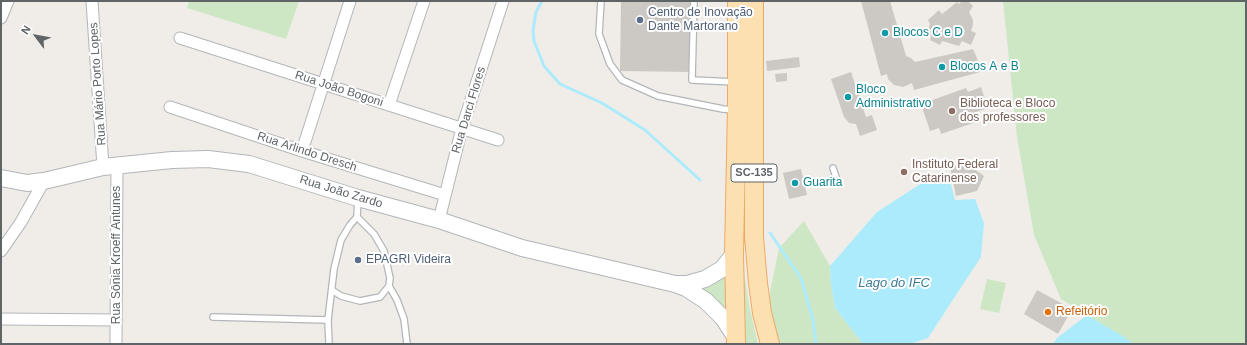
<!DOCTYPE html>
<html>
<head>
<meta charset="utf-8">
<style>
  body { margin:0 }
  #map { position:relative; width:1247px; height:345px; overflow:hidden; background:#f0ede8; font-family:Helvetica,sans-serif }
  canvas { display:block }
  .frame { position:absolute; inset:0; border:2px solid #5f6467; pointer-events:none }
  .north { position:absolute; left:16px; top:16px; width:40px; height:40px; -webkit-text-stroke:3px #fff; paint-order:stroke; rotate:302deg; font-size:11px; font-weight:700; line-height:16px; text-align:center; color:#5f6467 }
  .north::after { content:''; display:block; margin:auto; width:14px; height:18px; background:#5f6467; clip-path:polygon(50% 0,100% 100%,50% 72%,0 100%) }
</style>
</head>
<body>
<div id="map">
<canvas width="1247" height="345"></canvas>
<div class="frame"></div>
<div class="north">N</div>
</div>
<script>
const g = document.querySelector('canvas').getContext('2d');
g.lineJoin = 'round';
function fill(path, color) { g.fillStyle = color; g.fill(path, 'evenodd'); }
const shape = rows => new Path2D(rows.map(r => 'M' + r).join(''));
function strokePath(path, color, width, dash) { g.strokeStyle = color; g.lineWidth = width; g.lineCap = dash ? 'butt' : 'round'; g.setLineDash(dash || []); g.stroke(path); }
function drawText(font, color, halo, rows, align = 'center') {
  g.font = font + ' Helvetica,sans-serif'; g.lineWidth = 4; g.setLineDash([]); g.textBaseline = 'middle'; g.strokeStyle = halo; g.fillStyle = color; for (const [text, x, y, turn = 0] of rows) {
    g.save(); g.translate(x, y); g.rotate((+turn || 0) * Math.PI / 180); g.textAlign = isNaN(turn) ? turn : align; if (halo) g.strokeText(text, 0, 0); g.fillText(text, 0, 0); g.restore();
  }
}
const green = shape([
  [189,1,299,1,286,39,187,8],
  [1003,1,1246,1,1246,344,1134,344,1061,299,1034,235,1017,137],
  [804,221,830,266,831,284,835,308,863,344,778,344,768,302,779,248],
  [743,265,749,305,758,344,739,344],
  [729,267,727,318,697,287],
  [987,279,1006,283,999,313,980,309]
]);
const water = shape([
  [950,180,955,200,975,199,984,223,981,257,928,338,910,344,863,344,835,308,831,284,830,266,877,212,925,181],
  [1087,315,1124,337,1134,344,1053,344,1057,338]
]);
const stream = shape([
  [542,1,536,12,533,30,534,41,544,66,560,84,602,103,645,130,700,180],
  [770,233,801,278,813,320,816,344]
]);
const building = shape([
  [621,1,691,1,690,72,620,71],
  [861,1,890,1,906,56,911,58,915,62,973,49,977,58,980,72,914,90,912,83,903,87,894,85,888,79,887,74,881,76],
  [962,1,968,1,973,6,969,12,973,20,973,25,971,31,976,33,971,45,962,41,959,46,942,41,940,45,930,40,931,37,928,31,930,24,928,20,939,10,942,14,957,2,959,4],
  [799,57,800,67,767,71,766,61],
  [851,72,866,117,872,115,877,130,860,136,856,124,849,123,844,117,831,79],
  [787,73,787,81,776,82,775,74],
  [981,87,988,108,973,113,976,122,941,134,939,128,930,131,921,104,966,88,968,92],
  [966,163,984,176,977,191,956,196,950,167],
  [801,169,807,195,789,199,783,173],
  [1037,290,1072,309,1058,334,1024,314]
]);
const service = shape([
  [601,1,599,34,610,64,622,80,658,96,723,109,735,110],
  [694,1,692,80,735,82],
  [833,168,837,180],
  [389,286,397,300,404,319,407,344],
  [332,290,341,296,360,301,380,297,389,286,390,278,384,251,374,234,357,217],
  [213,317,328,320,334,269,341,240,350,225,357,217,358,199],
  [328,320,329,344]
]);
const minor = shape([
  [92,1,103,167],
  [1,18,8,1],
  [180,38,498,140],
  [389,105,424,1],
  [170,107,302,151,445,195],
  [302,151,350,1],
  [439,220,462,128,503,1],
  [1,251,21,222,44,181],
  [1,319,116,320],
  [116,344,117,166]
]);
const secondary = shape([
  [1,178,27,183,44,181,103,167,172,160,208,159,249,164,358,198,439,220,522,248,675,284,686,288,706,301,723,318,736,338],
  [675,284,687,284,705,279,722,269,734,254]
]);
const primary = shape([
  [754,1,754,237,758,283,762,313,770,344],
  [736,344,734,254,737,107,737,1]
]);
const markers = [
  [640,20,4,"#5c6f8a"],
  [885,33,4,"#0f9aa8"],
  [942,67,4,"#0f9aa8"],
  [848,97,4,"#0f9aa8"],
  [952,111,4,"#8d6e63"],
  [904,172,4,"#8d6e63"],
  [795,183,4,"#0f9aa8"],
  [358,260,4,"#5c6f8a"],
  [1048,312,4,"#e8710a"]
];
const shields = [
  [754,173,46]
];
const shieldNames = [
  ["SC-135",754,173]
];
const serviceNames = [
  ["Centro de Inovação",648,13],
  ["Dante Martorano",648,27],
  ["EPAGRI Videira",366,260]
];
const cultureNames = [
  ["Blocos C e D",893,33],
  ["Blocos A e B",950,67],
  ["Bloco",856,90],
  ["Administrativo",856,104],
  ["Guarita",803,183]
];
const streetNames = [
  ["Rua Mário Porto Lopes",98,84,-94],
  ["Rua João Bogoni",339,89,18],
  ["Rua Darci Flores",469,110,-73],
  ["Rua Arlindo Dresch",307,152,18],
  ["Rua João Zardo",341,192,17],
  ["Rua Sônia Kroeff Antunes",117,255,-90]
];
const educationNames = [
  ["Biblioteca e Bloco",960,104],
  ["dos professores",960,118],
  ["Instituto Federal",912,165],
  ["Catarinense",912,179]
];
const foodNames = [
  ["Refeitório",1056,312]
];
const waterNames = [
  ["Lago do IFC",894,283]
];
fill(green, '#cde7c5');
fill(water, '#acebfc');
strokePath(stream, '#acebfc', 3);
fill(building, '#ccc8c4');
strokePath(service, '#b3b6b9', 8);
strokePath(minor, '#b3b6b9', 13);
strokePath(secondary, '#b2b6b9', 18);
strokePath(primary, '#eea964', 20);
strokePath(service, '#fff', 5.5);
strokePath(minor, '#fff', 11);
strokePath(secondary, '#fff', 16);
strokePath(primary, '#fde0b1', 18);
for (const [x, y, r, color] of markers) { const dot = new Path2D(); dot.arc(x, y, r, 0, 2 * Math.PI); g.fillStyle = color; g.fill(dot); strokePath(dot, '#fff', 1.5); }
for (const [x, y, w] of shields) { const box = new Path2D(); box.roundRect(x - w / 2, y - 9, w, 18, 3); g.fillStyle = '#fff'; g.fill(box); strokePath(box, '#5f6467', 1); }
drawText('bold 11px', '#5f6467', null, shieldNames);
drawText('12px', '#4e5e75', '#fff', serviceNames, 'left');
drawText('12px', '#0d838f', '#fff', cultureNames, 'left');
drawText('12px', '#5f6467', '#fff', streetNames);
drawText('12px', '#785e54', '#fff', educationNames, 'left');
drawText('12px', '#c56008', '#fff', foodNames, 'left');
drawText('italic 13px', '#3e7c95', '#fff', waterNames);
</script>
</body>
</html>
